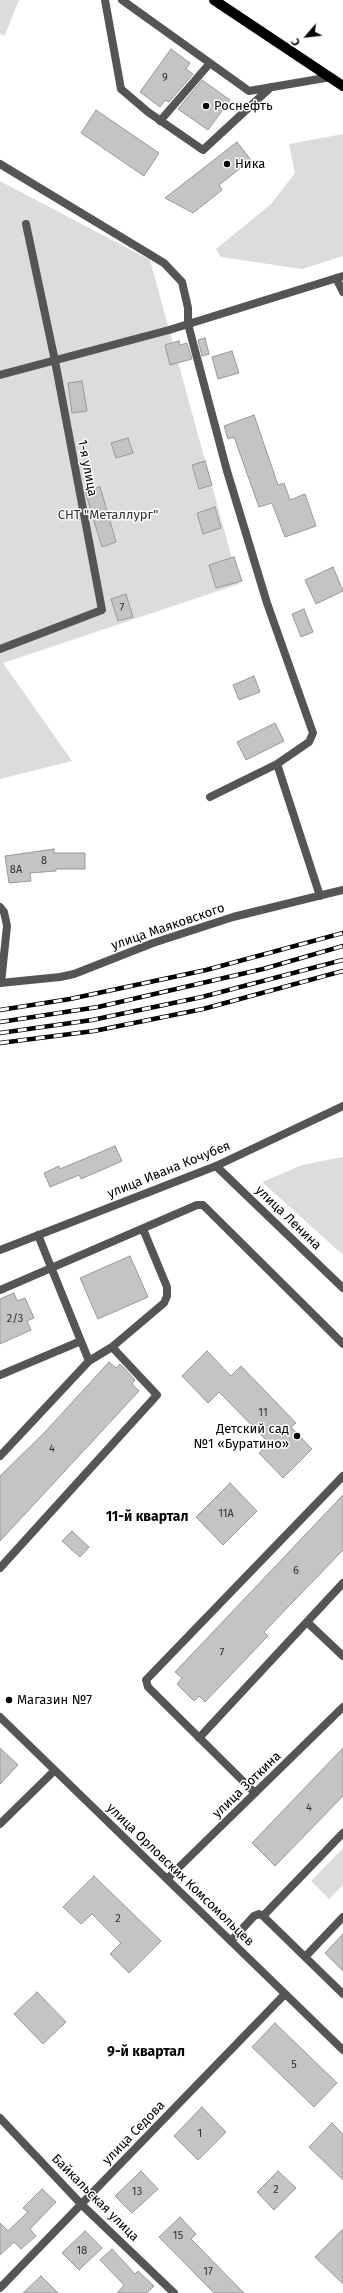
<!DOCTYPE html>
<html>
<head>
<meta charset="utf-8">
<style>
  body { margin:0 }
  #map { position:relative; width:343px; height:2293px; overflow:hidden; background:#fff; font-family:"Fira Sans",sans-serif }
  canvas { display:block }
  .north { position:absolute; left:287px; top:16px; width:40px; height:40px; -webkit-text-stroke:3px #fff; paint-order:stroke; rotate:242deg; font-size:11px; font-weight:700; line-height:16px; text-align:center; color:#000 }
  .north::after { content:''; display:block; margin:auto; width:14px; height:18px; background:#000; clip-path:polygon(50% 0,100% 100%,50% 72%,0 100%) }
</style>
</head>
<body>
<div id="map">
<canvas width="343" height="2293"></canvas>
<div class="north">С</div>
</div>
<script>
const g = document.querySelector('canvas').getContext('2d');
g.lineJoin = 'round';
function fill(path, color) { g.fillStyle = color; g.fill(path, 'evenodd'); }
const shape = rows => new Path2D(rows.map(r => 'M' + r).join(''));
function strokePath(path, color, width, dash) { g.strokeStyle = color; g.lineWidth = width; g.lineCap = dash ? 'butt' : 'round'; g.setLineDash(dash || []); g.stroke(path); }
function drawText(font, color, halo, rows, align = 'center') {
  g.font = font + ' "Fira Sans",sans-serif'; g.lineWidth = 3; g.setLineDash([]); g.textBaseline = 'middle'; g.strokeStyle = halo; g.fillStyle = color; for (const [text, x, y, turn = 0] of rows) {
    g.save(); g.translate(x, y); g.rotate((+turn || 0) * Math.PI / 180); g.textAlign = isNaN(turn) ? turn : align; if (halo) g.strokeText(text, 0, 0); g.fillText(text, 0, 0); g.restore();
  }
}
const green = shape([
  [0,0,19,0,5,35,0,34],
  [343,134,343,256,302,269,221,257,216,249,271,204,295,173,289,144],
  [0,181,150,260,239,584,3,663,72,761,0,779],
  [343,1157,343,1255,262,1182,302,1165],
  [343,1848,343,1885,329,1899,311,1881]
]);
const building = shape([
  [171,49,190,63,186,69,193,74,169,102,165,100,160,107,140,92,171,49],
  [202,80,230,100,208,130,178,109,202,80],
  [96,110,159,153,144,176,81,133,96,110],
  [237,142,251,160,219,185,222,190,193,213,165,198,237,142],
  [205,338,209,354,202,356,198,340,205,338],
  [179,341,180,345,187,343,192,359,170,365,165,345,179,341],
  [232,351,239,373,218,379,212,357,232,351],
  [82,381,87,411,72,413,68,383,82,381],
  [254,415,278,485,284,483,290,500,305,494,316,526,285,537,272,503,259,507,234,437,228,439,224,426,254,415],
  [128,438,133,453,116,458,111,443,128,438],
  [205,461,212,485,199,489,192,465,205,461],
  [100,487,116,542,102,547,85,491,100,487],
  [215,507,221,528,203,534,197,513,215,507],
  [234,557,242,581,216,588,209,565,234,557],
  [333,567,343,591,316,604,305,580,333,567],
  [126,594,133,617,118,621,111,599,126,594],
  [304,609,313,632,301,637,292,614,304,609],
  [254,676,260,692,239,700,233,685,254,676],
  [275,723,284,741,246,760,237,742,275,723],
  [54,849,54,853,85,853,85,869,56,869,56,871,30,873,31,881,9,883,5,856,54,849],
  [115,1146,122,1161,81,1179,79,1175,50,1187,44,1173,59,1166,60,1169,115,1146],
  [130,1256,148,1297,98,1319,80,1278,130,1256],
  [14,1293,17,1301,25,1298,34,1318,27,1321,31,1330,0,1344,0,1299,14,1293],
  [207,1351,231,1376,241,1366,296,1423,291,1427,312,1449,283,1478,259,1453,269,1443,219,1392,208,1403,182,1376,207,1351],
  [109,1362,116,1368,120,1364,123,1367,135,1380,132,1384,139,1391,0,1541,0,1476,45,1432,109,1362],
  [230,1483,257,1511,223,1545,196,1517,230,1483],
  [343,1495,343,1550,264,1632,268,1636,205,1702,199,1696,194,1701,177,1684,182,1678,175,1672,343,1495],
  [72,1531,89,1547,80,1557,62,1541,72,1531],
  [0,1748,18,1765,0,1784,0,1748],
  [343,1748,343,1796,275,1866,252,1843,343,1748],
  [94,1876,161,1941,129,1973,110,1954,121,1943,92,1914,81,1924,63,1907,94,1876],
  [343,1934,343,1971,325,1953,343,1934],
  [37,1992,66,2022,43,2044,14,2014,37,1992],
  [275,2023,337,2083,314,2107,252,2047,275,2023],
  [202,2107,226,2132,198,2160,174,2136,202,2107],
  [332,2123,343,2134,343,2180,309,2147,332,2123],
  [141,2171,158,2189,132,2213,115,2196,141,2171],
  [278,2171,296,2188,274,2210,257,2192,278,2171],
  [42,2189,56,2202,30,2229,36,2236,21,2249,14,2242,0,2255,0,2223,8,2231,28,2212,23,2208,42,2189],
  [180,2217,196,2234,191,2239,244,2293,214,2293,159,2237,180,2217],
  [343,2229,343,2284,315,2257,343,2229],
  [85,2231,102,2248,79,2270,62,2253,85,2231],
  [112,2249,135,2274,138,2271,154,2286,147,2293,117,2293,124,2285,100,2260,112,2249],
  [41,2276,58,2293,23,2293,41,2276]
]);
const service = shape([
  [105,0,121,89,148,112,203,150,271,87],
  [122,0,249,91,331,77],
  [160,121,210,63],
  [0,164,164,263,182,282,188,308,188,324],
  [0,907,4,912,7,926,1,983],
  [0,1290,197,1205,203,1205,343,1344],
  [112,1347,164,1303,167,1296,167,1287,143,1229],
  [0,1375,81,1341],
  [0,1456,89,1361,38,1235],
  [0,1568,157,1395,112,1347,89,1361],
  [307,1622,343,1656],
  [199,1738,343,1583],
  [255,1793,148,1687,146,1680,343,1476],
  [263,1916,343,1833],
  [231,1941,254,1916,259,1914,263,1916,343,1994],
  [305,1957,343,1917]
]);
const minor = shape([
  [336,278,343,292],
  [188,324,227,471,267,603,313,733,309,742,277,764,210,797],
  [0,375,169,330,343,276],
  [0,649,102,610,55,361,26,224],
  [277,764,320,896],
  [0,983,60,977,74,974,153,943,233,917,343,890],
  [216,1166,343,1288],
  [0,1824,54,1771],
  [167,1879,343,1707],
  [0,2118,82,2205,174,2293],
  [0,2288,285,1994]
]);
const tertiary = shape([
  [0,1250,216,1166,343,1106],
  [0,1717,343,2050]
]);
const primary = shape([
  [214,0,343,86]
]);
const rail = shape([
  [0,1010,70,999,206,970,343,933],
  [0,1022,98,1007,263,969,343,946],
  [0,1033,92,1020,202,997,343,960],
  [0,1043,94,1031,203,1009,343,971]
]);
const markers = [
  [206,106,4,"#000"],
  [227,164,4,"#000"],
  [297,1436,4,"#000"],
  [9,1700,4,"#000"]
];
const numberNames = [
  ["9",165,78],
  ["7",122,608],
  ["8",44,861],
  ["8А",16,870],
  ["2/3",15,1319],
  ["11",263,1413],
  ["4",52,1449],
  ["11А",226,1514],
  ["6",296,1571],
  ["7",222,1653],
  ["4",309,1808],
  ["2",118,1919],
  ["5",294,2065],
  ["1",200,2134],
  ["2",276,2190],
  ["13",137,2192],
  ["15",178,2236],
  ["18",82,2251],
  ["17",208,2272]
];
const poiNames = [
  ["Роснефть",214,106],
  ["Ника",235,164],
  ["Детский сад",289,1429,"right"],
  ["№1 «Буратино»",289,1444,"right"],
  ["Магазин №7",17,1700]
];
const streetNames = [
  ["1-я улица",87,468,79],
  ["улица Маяковского",168,927,-19],
  ["улица Ивана Кочубея",169,1170,-22],
  ["улица Ленина",288,1218,44],
  ["улица Зоткина",247,1785,-44],
  ["улица Орловских Комсомольцев",180,1875,44],
  ["улица Седова",134,2133,-46],
  ["Байкальская улица",95,2198,45]
];
const parkNames = [
  ["СНТ \"Металлург\"",108,515]
];
const neighbourhoodNames = [
  ["11-й квартал",147,1517],
  ["9-й квартал",146,2052]
];
fill(green, '#dcdcdc');
fill(building, '#c4c4c4');
strokePath(building, '#999', 1);
strokePath(service, '#555', 8);
strokePath(minor, '#555', 8);
strokePath(tertiary, '#555', 8);
strokePath(primary, '#000', 10);
strokePath(rail, '#000', 4.5);
strokePath(rail, '#fff', 3, [9]);
for (const [x, y, r, color] of markers) { const dot = new Path2D(); dot.arc(x, y, r, 0, 2 * Math.PI); g.fillStyle = color; g.fill(dot); strokePath(dot, '#fff', 1.5); }
drawText('11px', '#313131', null, numberNames);
drawText('13px', '#000', '#fff', poiNames, 'left');
drawText('13px', '#000', '#fff', streetNames);
drawText('13px', '#333', '#fff', parkNames);
drawText('bold 14px', '#000', '#fff', neighbourhoodNames);
</script>
</body>
</html>
